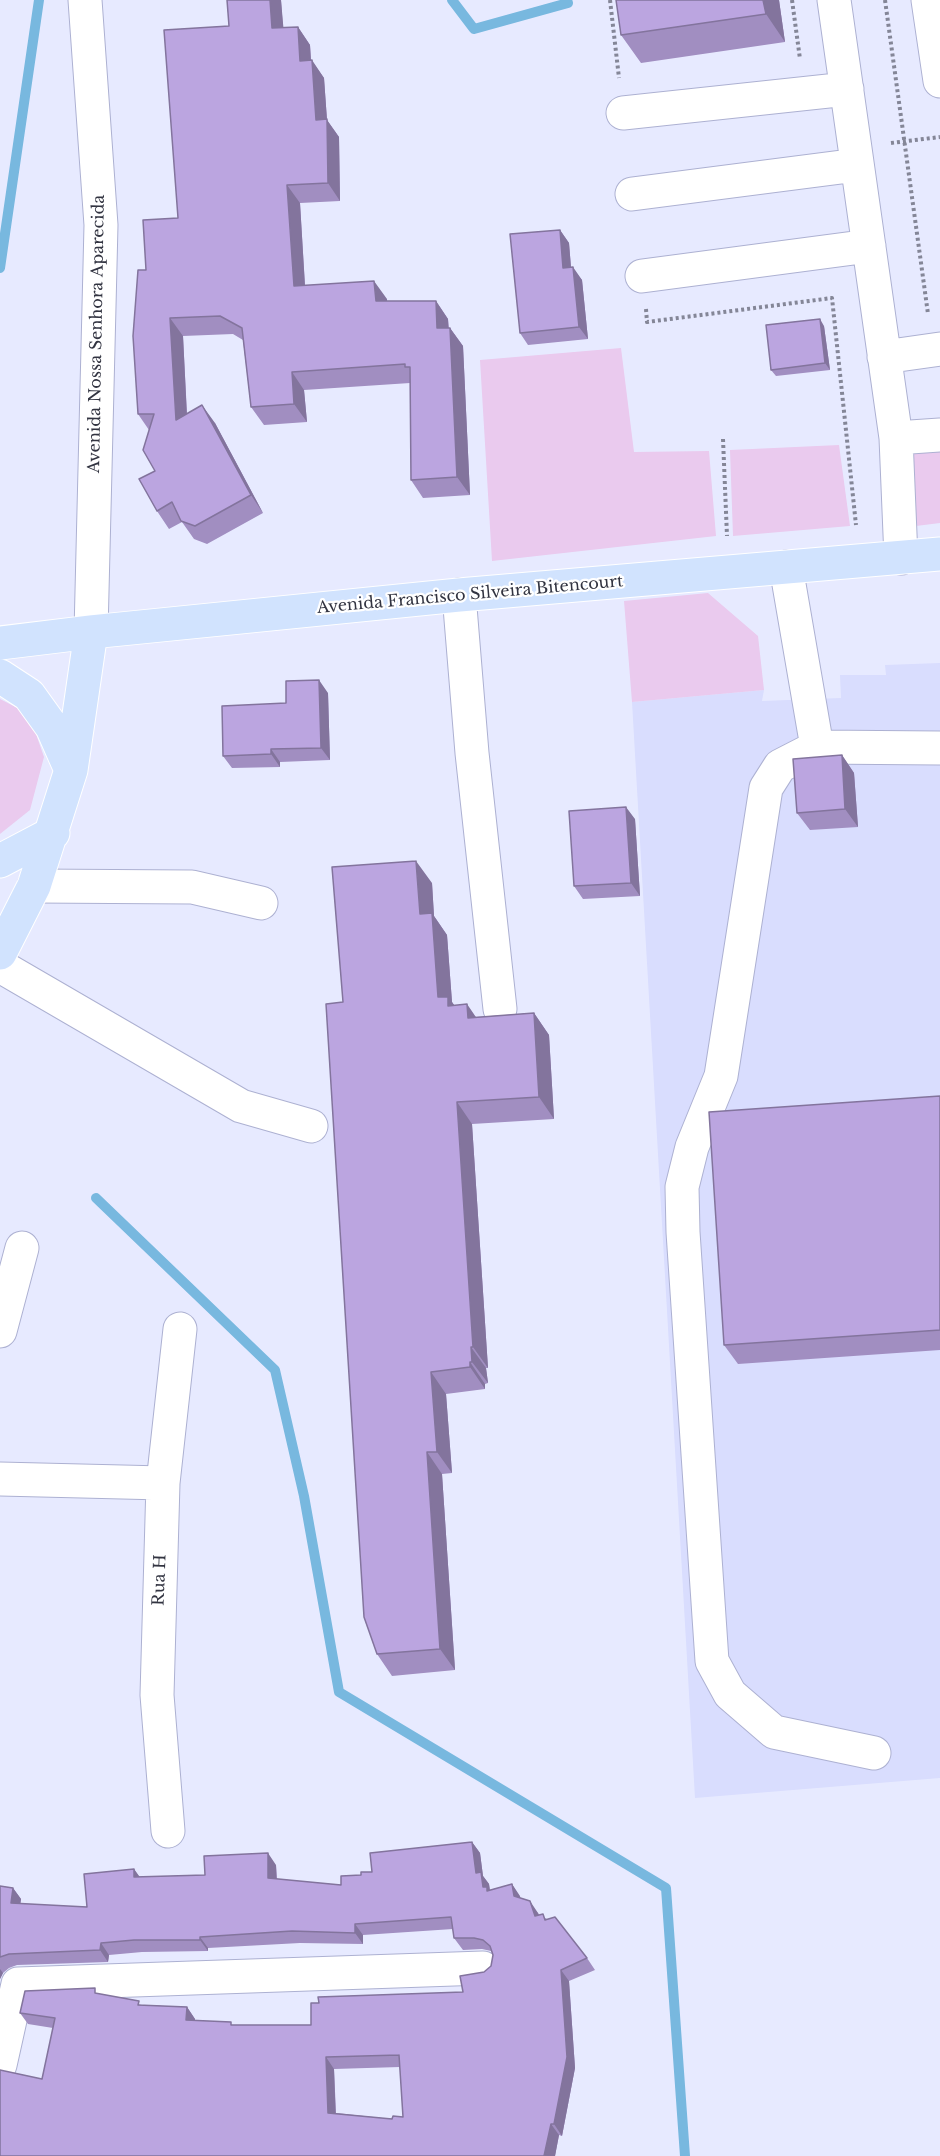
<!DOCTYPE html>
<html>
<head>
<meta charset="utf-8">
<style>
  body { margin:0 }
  canvas { display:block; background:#e7eaff }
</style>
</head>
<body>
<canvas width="940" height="2156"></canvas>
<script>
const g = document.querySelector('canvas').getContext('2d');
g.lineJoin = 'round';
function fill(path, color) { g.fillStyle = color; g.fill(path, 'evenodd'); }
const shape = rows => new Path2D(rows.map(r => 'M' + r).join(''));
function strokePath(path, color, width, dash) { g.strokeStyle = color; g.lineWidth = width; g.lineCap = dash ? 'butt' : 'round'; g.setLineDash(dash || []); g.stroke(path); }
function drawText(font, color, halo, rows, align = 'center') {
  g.font = font + ' "Libre Baskerville",serif'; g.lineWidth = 4.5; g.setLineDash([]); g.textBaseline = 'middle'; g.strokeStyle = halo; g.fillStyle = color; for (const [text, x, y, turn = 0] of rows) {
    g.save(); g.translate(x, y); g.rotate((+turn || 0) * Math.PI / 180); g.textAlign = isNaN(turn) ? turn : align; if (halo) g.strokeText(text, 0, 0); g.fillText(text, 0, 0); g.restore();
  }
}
const built = shape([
  [940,663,940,1778,695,1798,632,702,764,690,762,701,841,698,840,675,886,675,885,665]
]);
const green = shape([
  [621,348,634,452,709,451,716,536,492,561,480,360],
  [940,441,940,523,908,527,905,444],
  [839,445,850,526,733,536,730,450],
  [708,593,758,636,764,690,632,702,624,601],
  [0,699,29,714,44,757,30,810,0,834]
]);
const stream = shape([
  [452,0,474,29,568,3,567,0],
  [0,268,39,0],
  [96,1198,275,1370,304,1496,339,1692,666,1888,685,2156]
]);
const path = shape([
  [610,0,619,78],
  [792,0,800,59],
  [885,0,928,314],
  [891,143,940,137],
  [646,309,647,322,832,298,856,525],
  [723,439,727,536]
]);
const minor = shape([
  [85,0,101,225,91,632],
  [834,0,896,438,901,558],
  [928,0,940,81],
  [623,113,847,89],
  [632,194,857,165],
  [642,276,869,246],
  [884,357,940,349],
  [896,438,940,435],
  [786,567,817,747,940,748],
  [459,595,472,753,500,1009],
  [817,747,780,766,766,788,721,1076,692,1147,682,1187,683,1232,712,1661,730,1694,774,1732,874,1753],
  [34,886,192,887,261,903],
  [0,966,241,1106,311,1126],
  [0,1331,22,1248],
  [0,1479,163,1483],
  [168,1831,157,1695,163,1483,180,1329],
  [0,2065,18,1984,483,1968]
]);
const major = shape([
  [0,643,91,632,459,595,940,554],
  [0,676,29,695,52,727,71,770],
  [0,861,53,833],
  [0,953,34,886,71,770,91,632]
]);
const wall = shape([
  [227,0,281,0,283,28,298,27,310,45,311,60,324,78,327,120,339,137,340,201,300,203,305,285,387,299,387,301,436,301,448,319,449,328,450,328,463,346,470,495,423,498,411,480,410,383,304,390,307,422,264,425,251,407,243,340,233,334,183,336,187,414,215,423,263,513,207,544,194,539,182,522,169,529,157,511,155,471,149,430,138,414,146,270,178,218,229,26],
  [779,0,785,42,641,63,621,35],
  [560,230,569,243,571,267,582,280,588,339,528,345,520,333],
  [824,326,830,370,776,376,771,370],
  [328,693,330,760,280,762,280,767,232,768,223,756,286,703],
  [842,755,854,773,858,827,810,830,797,813],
  [635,819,640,896,583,899,574,886],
  [432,883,434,916,447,935,452,1002,454,1005,476,1017,534,1013,549,1035,554,1119,472,1124,488,1368,486,1368,488,1383,485,1384,485,1389,446,1394,452,1473,442,1474,455,1670,392,1676,377,1654,343,1002],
  [940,1096,940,1350,738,1364,724,1345],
  [472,1842,480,1853,483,1876,489,1884,490,1890,512,1884,520,1898,538,1913,539,1915,547,1919,587,1958,595,1970,569,1981,575,2068,562,2136,559,2135,555,2156,42,2079,53,2028,28,2024,20,2013,99,1994,142,2005,187,2007,195,2019,195,2020,233,2025,311,2025,463,1992,491,1966,493,1955,491,1951,482,1949,463,1950,454,1938,453,1929,363,1935,363,1944,300,1943,208,1948,208,1951,142,1952,109,1955,108,1962,17,1965,9,1968,3,1973,0,1979,0,1886,13,1888,21,1899,20,1904,87,1907,134,1869,139,1877,205,1875,276,1865,277,1879,341,1885,361,1875],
  [400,2067,403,2117,392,2119,336,2113,334,2069]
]);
const shadedWall = shape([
  [270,0,281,0,285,46,272,28],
  [763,0,779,0,785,42,766,14],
  [298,27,310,45,312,79,300,61],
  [312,60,324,78,327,120,339,137,340,201,328,183,316,120],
  [287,185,300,203,306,304,294,286],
  [560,230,569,243,572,280,563,268],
  [573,267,582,280,588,339,579,327],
  [374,281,387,299,388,319,376,301],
  [436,301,448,319,449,346,437,328],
  [170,318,183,336,188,438,176,420],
  [820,319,824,326,830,370,825,363],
  [450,328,463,346,470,495,457,477],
  [292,372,304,390,307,422,294,404],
  [202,405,215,423,263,513,251,495],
  [319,680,328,693,330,760,321,748],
  [271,749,280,762,280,767,271,754],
  [842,755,854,773,858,827,845,809],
  [626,807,635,819,640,896,631,883],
  [416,861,432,883,434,916,447,935,452,1002,463,1018,438,997,420,914],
  [467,1004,482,1026,468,1018],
  [534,1013,549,1035,554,1119,539,1097],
  [457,1102,472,1124,488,1368,473,1347],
  [471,1347,486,1368,488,1383,472,1362],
  [470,1362,485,1384,485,1389,470,1367],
  [431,1372,446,1394,452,1473,437,1452],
  [427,1452,442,1474,455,1670,440,1649],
  [472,1842,480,1853,483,1876,489,1884,490,1892,495,1903,483,1887,476,1873],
  [268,1853,276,1865,277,1890,268,1878],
  [134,1869,142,1880,134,1877],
  [512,1884,520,1896,522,1907,514,1896],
  [13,1888,21,1899,19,1915,11,1903],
  [530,1901,538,1913,544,1928,535,1916],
  [355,1924,363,1935,363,1944,355,1933],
  [200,1937,208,1948,208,1951,200,1940],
  [101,1943,109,1955,108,1962,100,1950],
  [0,1969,3,1973,0,1979],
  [561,1970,569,1981,575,2068,562,2136,554,2124],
  [187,2007,195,2019,194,2032,186,2020],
  [326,2057,334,2069,336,2124,328,2113],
  [551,2124,559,2135,555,2156,544,2156]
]);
const building = shape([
  [227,0,270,0,272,28,298,27,300,61,312,60,316,120,327,119,328,183,287,185,294,286,374,281,376,301,436,301,437,328,450,328,457,477,411,480,410,367,405,367,405,364,292,372,294,404,251,407,242,328,220,316,170,318,176,420,202,405,251,495,195,526,181,521,172,502,157,511,139,479,155,471,143,450,154,414,138,414,133,336,138,270,146,270,143,220,178,218,164,30,229,26,227,0],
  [616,0,763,0,766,14,621,35,616,0],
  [560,230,563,268,573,267,579,327,520,333,510,234,560,230],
  [820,319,825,363,771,370,766,325,820,319],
  [319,680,321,748,271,749,271,754,223,756,222,706,286,703,286,681,319,680],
  [842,755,845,809,797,813,793,759,842,755],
  [626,807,631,883,574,886,569,811,626,807],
  [416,861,420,914,432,913,438,997,448,997,448,1006,467,1004,468,1018,534,1013,539,1097,457,1102,473,1347,471,1347,472,1362,470,1362,470,1367,431,1372,437,1452,427,1452,440,1649,377,1654,364,1617,326,1004,343,1002,332,867,416,861],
  [940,1096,940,1330,724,1345,709,1112,940,1096],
  [472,1842,476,1873,481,1872,483,1887,487,1887,487,1891,512,1884,514,1896,530,1901,535,1916,543,1914,545,1920,555,1917,587,1958,561,1970,567,2057,554,2124,551,2124,544,2156,0,2156,0,2070,42,2079,55,2018,20,2013,25,1991,95,1988,95,1993,139,2001,138,2005,187,2007,186,2020,231,2022,231,2025,311,2025,311,2003,319,2003,318,1997,463,1992,460,1976,484,1972,491,1966,493,1955,490,1946,483,1940,474,1938,454,1938,451,1917,355,1924,355,1933,292,1931,200,1937,200,1940,134,1940,101,1943,100,1950,9,1954,0,1957,0,1886,13,1888,11,1903,87,1907,84,1874,134,1869,134,1877,205,1875,204,1856,268,1853,268,1878,341,1885,341,1876,361,1875,361,1872,372,1872,370,1853,472,1842],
  [399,2055,403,2117,393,2116,392,2119,328,2113,326,2057,399,2055]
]);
const streetNames = [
  ["Avenida Nossa Senhora Aparecida",97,334,-89],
  ["Avenida Francisco Silveira Bitencourt",470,595,-5],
  ["Rua H",160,1580,-88]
];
fill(built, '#d9ddfe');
fill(green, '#eacaee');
strokePath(stream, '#78b8df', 10);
strokePath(minor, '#adb1d2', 35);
strokePath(major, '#fff', 35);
strokePath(path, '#848697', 4, [3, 3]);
strokePath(minor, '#fff', 33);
strokePath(major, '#d1e3fe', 33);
fill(wall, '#a18ec1');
fill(shadedWall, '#83749d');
fill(building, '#bba5e0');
strokePath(building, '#83749d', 1.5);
drawText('16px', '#323441', '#fff', streetNames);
</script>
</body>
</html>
